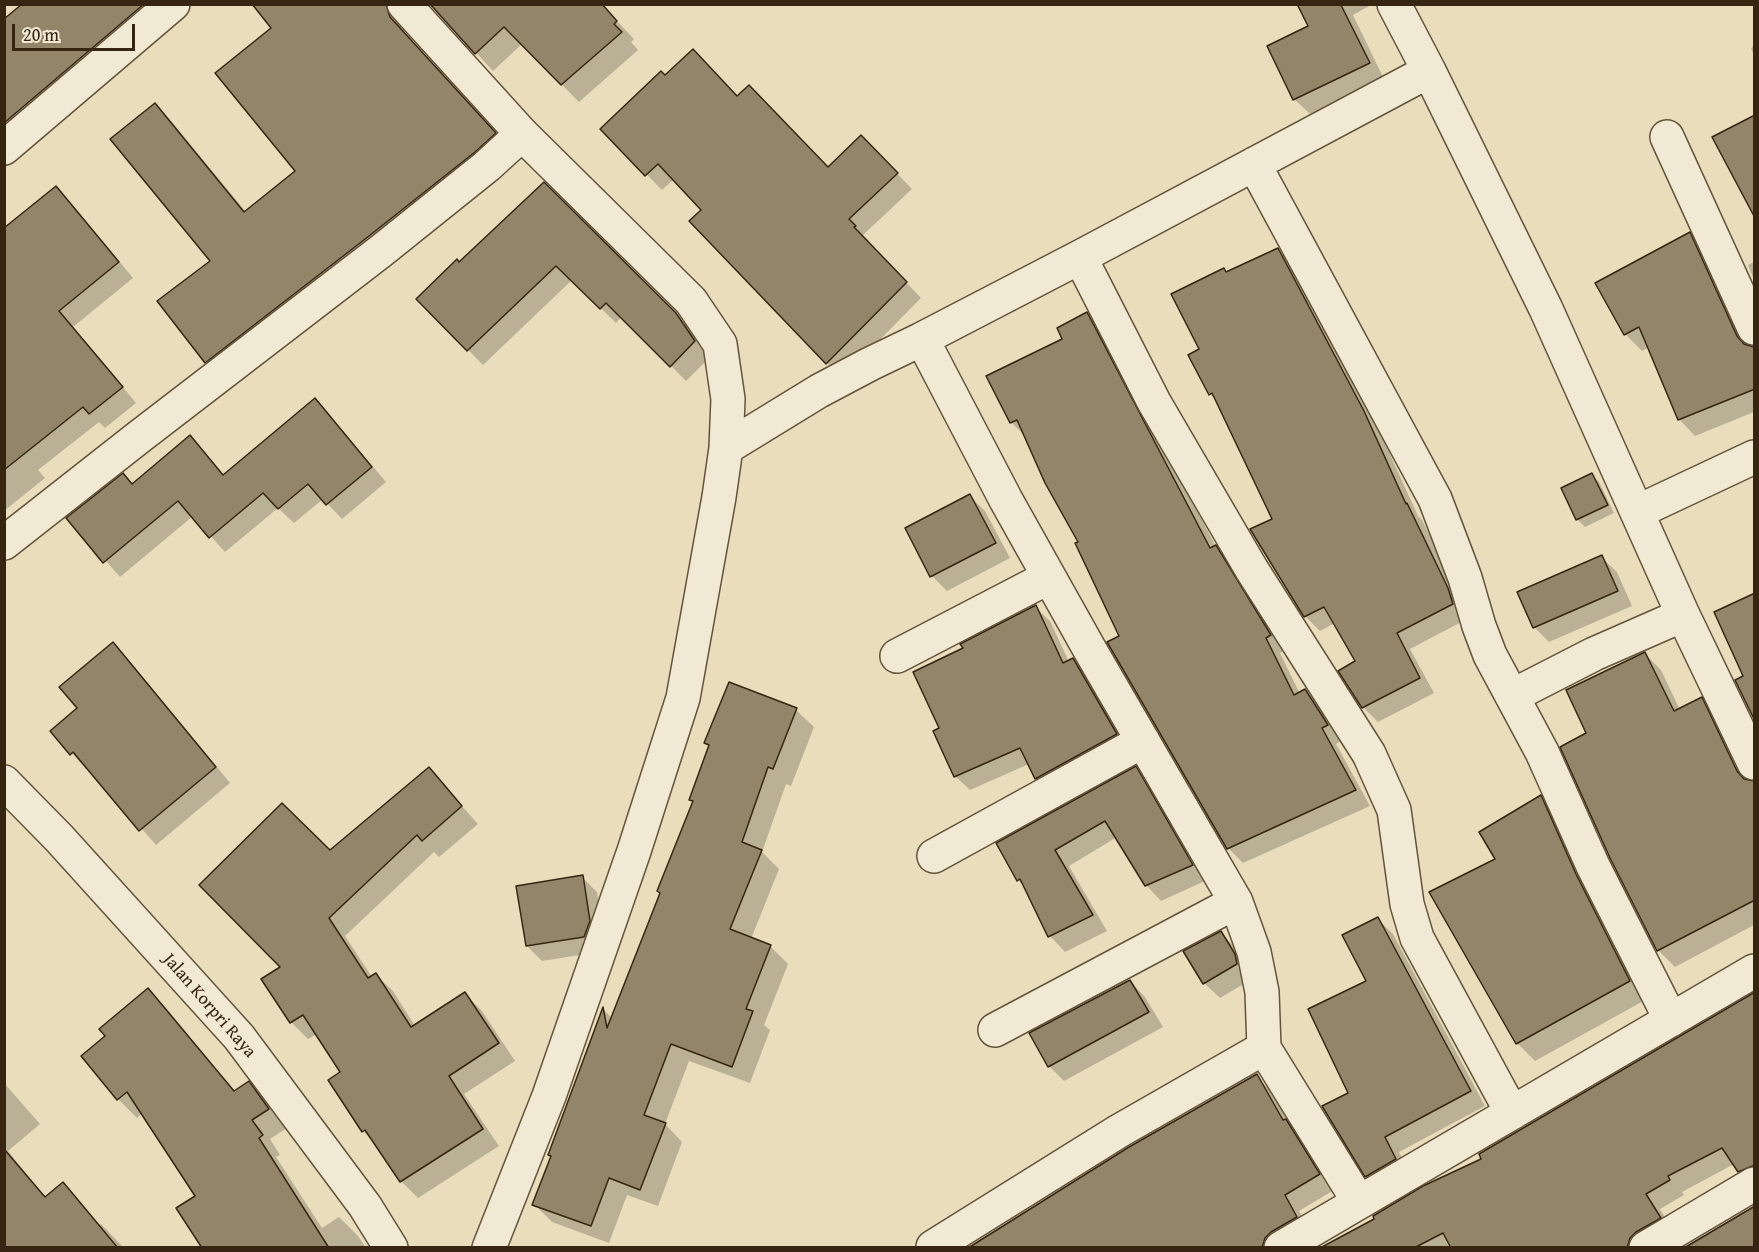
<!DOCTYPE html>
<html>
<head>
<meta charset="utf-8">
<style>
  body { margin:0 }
  #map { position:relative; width:1759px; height:1252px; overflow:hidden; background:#e9ddbb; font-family:"Gentium Book Plus",serif }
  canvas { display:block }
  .frame { position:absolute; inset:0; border:6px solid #362611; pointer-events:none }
  .scale { position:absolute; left:12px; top:24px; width:123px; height:27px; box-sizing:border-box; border:3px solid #362611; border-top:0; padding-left:8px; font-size:18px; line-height:21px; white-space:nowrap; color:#362611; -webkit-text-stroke:4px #f1e9d3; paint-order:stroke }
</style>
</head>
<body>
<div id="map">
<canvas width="1759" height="1252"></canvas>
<div class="frame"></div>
<div class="scale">20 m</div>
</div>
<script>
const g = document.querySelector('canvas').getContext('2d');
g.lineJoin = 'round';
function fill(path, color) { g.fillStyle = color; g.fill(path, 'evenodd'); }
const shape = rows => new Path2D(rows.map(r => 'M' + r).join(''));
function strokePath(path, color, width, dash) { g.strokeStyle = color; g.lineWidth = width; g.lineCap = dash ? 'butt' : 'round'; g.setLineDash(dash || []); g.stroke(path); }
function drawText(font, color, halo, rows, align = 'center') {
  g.font = font + ' "Gentium Book Plus",serif'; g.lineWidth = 6; g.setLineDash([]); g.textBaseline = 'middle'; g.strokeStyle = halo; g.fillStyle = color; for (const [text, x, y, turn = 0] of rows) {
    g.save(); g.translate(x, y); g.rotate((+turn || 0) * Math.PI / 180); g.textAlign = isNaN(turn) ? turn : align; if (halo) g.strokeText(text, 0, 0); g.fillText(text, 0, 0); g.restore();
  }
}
const shadow = shape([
  [19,4,182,4,4,140,4,21,22,7],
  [277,4,390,4,402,19,402,26,406,35,511,150,222,378,206,362,212,262,155,105,171,121,246,212,297,171,273,28],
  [601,4,634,39,631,42,638,50,579,102,522,44,493,71,446,20],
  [1299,4,1373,4,1353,15,1384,79,1310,114,1294,99,1310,26],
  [1754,46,1754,56,1751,48],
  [665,77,737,98,828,169,876,152,912,189,863,235,870,242,868,243,921,298,842,378,691,221,703,210,674,179,662,190,602,129],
  [544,184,691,330,710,357,686,381,622,316,616,323,572,280,483,365,418,299,459,264],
  [56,188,71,203,133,278,73,327,136,403,105,428,99,422,38,470,45,478,4,511,4,247],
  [1690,234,1706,251,1750,347,1754,348,1754,412,1695,436,1679,419,1649,347,1642,351,1625,334],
  [1278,250,1293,265,1378,428,1418,516,1422,520,1463,604,1467,619,1410,649,1434,693,1378,722,1363,707,1357,662,1335,623,1320,631,1305,616,1274,520,1218,402,1210,394,1201,350,1227,273],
  [1754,262,1754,280,1748,265],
  [1087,314,1102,329,1216,547,1231,562,1285,650,1280,653,1300,694,1305,691,1320,706,1342,740,1336,744,1370,806,1243,863,1228,848,1121,637,1080,542,1026,437,1011,422,1064,340],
  [315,401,330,416,386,482,342,519,323,499,294,523,278,508,225,552,193,516,120,577,68,518,133,486,190,437,225,476],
  [1592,475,1599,482,1614,513,1585,527,1577,519],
  [970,496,985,511,1010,558,947,591,932,576],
  [1601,557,1617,572,1632,606,1549,642,1534,627],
  [1035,607,1050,621,1069,662,1073,660,1087,674,1130,749,1051,792,1036,778,1029,764,970,790,955,776,941,729,965,649],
  [113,644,128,659,230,783,156,845,88,767,86,769,52,731,80,709],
  [1645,654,1661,670,1680,710,1701,699,1718,715,1750,782,1754,783,1754,925,1675,967,1658,950,1611,857,1588,733],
  [729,684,796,710,814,727,791,786,786,784,762,852,779,869,751,939,770,946,788,964,764,1025,770,1030,750,1083,689,1061,665,1124,682,1142,658,1206,627,1195,609,1243,552,1222,534,1204,552,1158,549,1155,604,1010,612,1018,661,893,694,803,691,799,710,747,706,743],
  [1135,768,1151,783,1207,880,1161,901,1146,885,1117,837,1069,866,1107,931,1065,952,1050,936,1025,887,1018,880],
  [429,769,478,824,439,857,434,852,345,936,372,977,376,975,393,991,415,1026,465,994,482,1011,515,1061,464,1094,499,1146,418,1198,401,1181,377,1145,363,1131,342,1073,317,1034,308,1039,291,1022,263,979,283,967,330,852],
  [1541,797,1559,815,1647,999,1535,1061,1517,1043,1431,893,1497,859],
  [582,877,597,892,604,937,599,952,542,961,527,946],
  [1378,919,1393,934,1485,1106,1399,1152,1410,1174,1382,1191,1367,1176,1350,1093],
  [1221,933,1236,948,1252,979,1220,998,1204,983,1186,952],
  [1130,981,1145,997,1163,1027,1064,1081,1049,1066],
  [148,990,167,1009,235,1092,248,1083,267,1102,287,1128,270,1139,280,1155,276,1157,322,1228,339,1217,358,1236,366,1248,204,1248,197,1196,142,1113,137,1118,118,1099,107,1036],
  [1754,994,1754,1186,1734,1164,1682,1192,1684,1195,1660,1209,1674,1233,1651,1248,1325,1248,1484,1160],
  [1256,1076,1271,1091,1293,1128,1300,1136,1334,1190,1299,1211,1311,1233,1286,1248,970,1248],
  [4,1083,40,1124,8,1151,46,1198,63,1184,100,1225,101,1224,124,1248,14,1248,4,1236]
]);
const building = shape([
  [22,4,144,4,4,123,4,19,22,4],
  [252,4,386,4,390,17,496,133,475,152,369,236,205,363,157,301,210,261,110,139,155,103,244,212,295,171,215,73,271,28,252,4],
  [430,4,602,4,617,21,614,24,622,32,561,85,504,27,475,54,430,4],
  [1297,4,1341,5,1370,63,1293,100,1267,46,1308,26,1297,4],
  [693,49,737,96,749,85,828,167,861,135,898,173,849,219,856,226,854,227,907,282,826,364,689,221,701,210,658,164,645,176,600,129,661,71,665,75,693,49],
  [1755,115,1755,218,1712,137,1755,115],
  [544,182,676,313,695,341,670,367,606,303,600,309,556,266,467,351,416,299,457,259,459,262,544,182],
  [56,186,119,262,59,311,123,387,89,414,83,407,4,470,4,228,56,186],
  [1690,232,1737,336,1744,344,1754,347,1755,389,1678,420,1639,327,1624,335,1595,283,1690,232],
  [1278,248,1364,411,1406,504,1407,503,1448,588,1453,604,1397,633,1420,678,1362,708,1338,671,1355,661,1324,607,1304,617,1250,529,1272,519,1212,393,1209,395,1188,355,1199,349,1171,294,1224,268,1226,272,1278,248],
  [1087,312,1210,548,1216,545,1271,635,1266,638,1294,695,1305,689,1328,725,1322,728,1356,790,1227,849,1107,642,1119,636,1075,543,1078,542,1045,483,1017,420,1010,423,986,376,1062,339,1057,328,1087,312],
  [315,398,372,467,326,505,308,484,278,509,263,493,209,538,178,501,103,563,66,518,123,473,132,484,190,435,223,475,315,398],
  [1592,473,1608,505,1576,520,1561,488,1592,473],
  [970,494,996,543,930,577,905,528,970,494],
  [1602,555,1618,591,1533,628,1517,592,1602,555],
  [1755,593,1755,721,1735,680,1743,676,1714,612,1755,593],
  [1036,605,1063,663,1073,658,1117,734,1035,779,1020,748,954,777,933,731,939,728,913,672,963,648,960,644,1036,605],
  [113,642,216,767,139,831,73,752,70,755,50,731,77,708,59,687,113,642],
  [1645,652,1674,711,1702,697,1737,771,1744,779,1755,781,1755,900,1657,951,1610,858,1560,747,1586,733,1566,690,1645,652],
  [729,682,797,708,773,769,768,767,742,842,762,850,730,929,771,945,746,1009,753,1011,732,1067,671,1044,644,1115,666,1123,640,1190,609,1178,591,1226,532,1205,551,1156,548,1155,603,1007,607,1028,660,893,657,891,693,801,689,800,709,745,704,743,729,682],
  [1136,766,1193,865,1145,886,1105,821,1055,850,1093,915,1048,937,1020,879,1017,881,996,843,1136,766],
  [429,767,462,806,422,841,417,835,329,918,368,978,376,973,411,1027,465,992,499,1043,449,1076,483,1129,400,1182,365,1130,362,1132,328,1080,340,1072,303,1015,290,1023,261,979,280,967,199,885,282,803,330,850,429,767],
  [1541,795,1576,874,1630,981,1516,1044,1429,892,1495,859,1479,832,1541,795],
  [583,875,590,921,584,937,526,946,516,886,583,875],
  [1378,917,1471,1091,1385,1137,1396,1159,1365,1177,1322,1106,1348,1093,1308,1009,1366,981,1342,935,1378,917],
  [1221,931,1235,954,1237,964,1203,984,1183,951,1221,931],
  [1130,980,1149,1012,1048,1067,1029,1033,1130,980],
  [148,988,234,1091,249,1081,269,1109,252,1120,263,1135,259,1138,329,1248,202,1248,176,1208,195,1196,127,1092,117,1100,81,1056,105,1036,99,1029,148,988],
  [1755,992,1755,1165,1738,1172,1722,1148,1668,1176,1670,1180,1646,1194,1661,1218,1636,1232,1630,1238,1627,1248,1451,1248,1443,1233,1414,1248,1320,1248,1374,1219,1373,1216,1423,1186,1481,1159,1479,1154,1755,992],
  [1257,1074,1283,1120,1286,1119,1320,1174,1285,1195,1297,1217,1271,1232,1265,1238,1262,1248,968,1248,1129,1147,1257,1074],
  [4,1149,45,1197,63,1182,118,1248,4,1248,4,1149],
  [1755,1206,1755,1248,1684,1248,1755,1206]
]);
const minor = shape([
  [404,4,522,134,691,301,720,344,728,399,726,448,719,497,683,698,634,851,549,1096,489,1248],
  [1394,4,1429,71,1546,309,1683,615,1754,763],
  [1667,137,1754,328],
  [4,148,173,4],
  [1254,164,1435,499,1465,578,1479,626,1490,655,1542,752,1593,866,1671,1020],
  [1080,257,1154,402,1252,570,1369,754,1394,810,1407,904,1417,938,1512,1113],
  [922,339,1006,500,1090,650,1236,902,1254,952,1262,992,1264,1048,1359,1202],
  [726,448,819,391,870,364,922,339,1080,257,1429,71],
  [1637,512,1754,457],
  [4,543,139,437,381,251,487,166,522,134],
  [897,656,1049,577],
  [1512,696,1594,654,1683,615],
  [4,782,59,838,239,1037,365,1206,391,1248],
  [934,856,1143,741],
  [995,1030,1236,902],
  [933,1247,1119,1131,1264,1048],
  [1281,1248,1754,971],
  [1646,1248,1754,1184]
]);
const streetNames = [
  ["Jalan Korpri Raya",209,1006,49]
];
fill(shadow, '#0003');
fill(building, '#938569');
strokePath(building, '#362611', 1.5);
strokePath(minor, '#63543c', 36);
strokePath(minor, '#f1e9d3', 33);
drawText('18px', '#362611', '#f1e9d3', streetNames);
</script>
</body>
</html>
